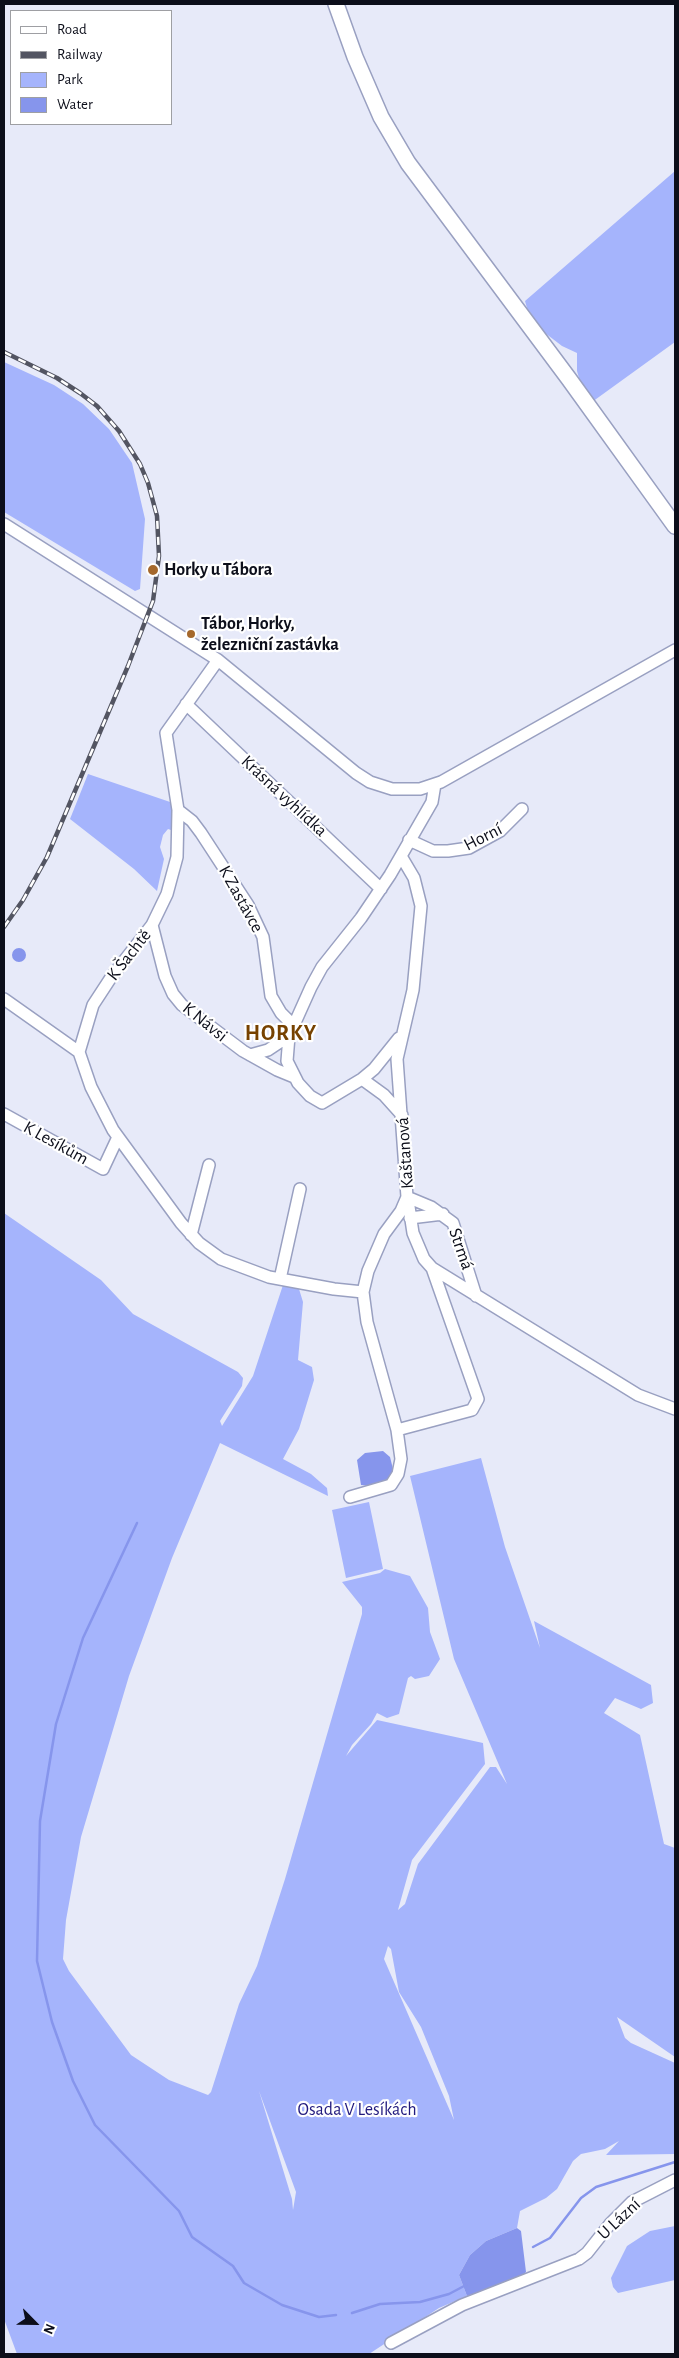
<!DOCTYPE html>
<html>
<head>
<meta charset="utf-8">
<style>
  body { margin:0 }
  #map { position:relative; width:679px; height:2358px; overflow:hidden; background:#e7eaf9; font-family:"Alegreya Sans",sans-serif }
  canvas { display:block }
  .frame { position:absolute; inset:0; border:5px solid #0c0e1a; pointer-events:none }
  .legend { position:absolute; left:10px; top:10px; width:162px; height:115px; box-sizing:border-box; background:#fff; border:1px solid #9e9fa3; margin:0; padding:6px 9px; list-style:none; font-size:15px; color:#0c0e1a }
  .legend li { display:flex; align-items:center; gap:10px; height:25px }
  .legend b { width:25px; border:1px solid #9e9fa3 }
  .north { position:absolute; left:10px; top:2298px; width:50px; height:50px; -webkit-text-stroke:4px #fff; paint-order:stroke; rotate:113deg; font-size:14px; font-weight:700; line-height:20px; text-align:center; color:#0c0e1a }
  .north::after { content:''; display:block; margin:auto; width:18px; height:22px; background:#0c0e1a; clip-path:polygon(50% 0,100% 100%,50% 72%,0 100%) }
</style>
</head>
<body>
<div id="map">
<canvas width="679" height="2358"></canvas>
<div class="frame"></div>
<ul class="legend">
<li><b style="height:6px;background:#fff"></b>Road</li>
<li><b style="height:6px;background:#535562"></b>Railway</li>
<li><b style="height:14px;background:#a5b4fc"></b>Park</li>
<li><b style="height:14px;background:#8695ec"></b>Water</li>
</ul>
<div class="north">N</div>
</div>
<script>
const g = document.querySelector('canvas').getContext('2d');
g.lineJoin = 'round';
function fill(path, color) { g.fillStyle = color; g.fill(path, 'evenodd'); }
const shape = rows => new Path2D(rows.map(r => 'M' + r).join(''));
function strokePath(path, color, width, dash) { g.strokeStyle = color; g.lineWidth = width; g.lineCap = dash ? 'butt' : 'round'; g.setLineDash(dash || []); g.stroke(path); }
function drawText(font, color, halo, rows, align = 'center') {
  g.font = font + ' "Alegreya Sans",sans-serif'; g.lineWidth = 4.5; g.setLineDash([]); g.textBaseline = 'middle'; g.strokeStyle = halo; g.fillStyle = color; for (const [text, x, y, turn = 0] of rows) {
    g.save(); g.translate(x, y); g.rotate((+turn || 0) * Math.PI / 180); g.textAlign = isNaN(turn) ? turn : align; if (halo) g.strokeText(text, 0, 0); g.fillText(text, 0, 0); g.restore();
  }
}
const green = shape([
  [675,171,675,342,592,402,581,385,577,371,577,353,562,346,545,333,527,308,525,301],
  [4,362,54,385,83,404,109,429,132,463,145,519,140,589,135,591,4,512],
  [88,774,173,803,174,831,168,829,163,835,160,847,164,859,157,891,134,869,70,819],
  [4,1213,101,1280,133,1314,238,1372,243,1378,242,1386,220,1421,222,1426,253,1376,283,1285,299,1289,303,1302,298,1360,312,1367,314,1380,299,1429,283,1459,311,1474,327,1488,328,1496,220,1443,172,1558,129,1676,81,1837,66,1920,63,1959,69,1971,131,2055,169,2080,208,2095,211,2092,239,2004,257,1966,285,1879,362,1614,362,1607,342,1582,380,1573,385,1569,410,1576,428,1608,430,1632,440,1659,429,1676,415,1679,411,1676,408,1678,399,1714,387,1718,377,1713,371,1724,352,1745,346,1756,377,1720,483,1743,485,1764,412,1860,398,1910,405,1904,418,1864,490,1767,496,1767,507,1784,454,1659,410,1476,481,1458,505,1547,540,1648,534,1621,651,1685,653,1703,641,1709,615,1698,604,1713,640,1735,664,1844,675,1848,675,2057,617,2017,625,2038,631,2043,675,2063,675,2154,606,2155,619,2141,605,2149,581,2154,573,2161,557,2189,546,2198,520,2211,517,2228,486,2241,470,2255,459,2275,467,2296,439,2308,369,2354,17,2354,4,2319],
  [388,1946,391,1949,399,1992,421,2027,449,2096,454,2120,384,1959],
  [259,2091,296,2192,293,2210,292,2199],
  [369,1502,383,1569,346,1578,332,1510],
  [675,2226,675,2280,618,2293,613,2287,611,2278,627,2246,650,2231]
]);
const water = shape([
  '12 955a7 7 0 1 1 14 0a7 7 0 1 1-14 0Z',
  [383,1451,390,1457,394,1473,381,1487,361,1485,357,1460,365,1453],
  [517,2228,521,2231,526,2272,521,2277,467,2296,459,2275,470,2255,486,2241]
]);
const stream = shape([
  [137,1523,83,1638,56,1724,40,1821,37,1961,52,2022,73,2081,95,2125,179,2211,192,2237,233,2266,244,2283,282,2305,319,2317,336,2315],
  [533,2247,550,2238,581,2198,596,2187,675,2162],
  [352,2313,380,2304,420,2302,449,2294,466,2285]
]);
const minor = shape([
  [4,524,218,660,356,773,370,782,392,789,420,789,441,782,675,650],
  [218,660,166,733,178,810,177,857,167,894,152,925,110,979,93,1005,79,1052,91,1087,113,1130,181,1223,199,1243,221,1259,269,1277,334,1289,363,1292],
  [186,704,381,889],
  [178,810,192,821,201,833,248,905,263,937,271,996,281,1013,293,1025],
  [409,840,433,851,448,851,469,848,500,831,522,809],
  [152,925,165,976,173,994,182,1005,243,1051,277,1070,294,1077],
  [4,999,79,1052],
  [399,1038,374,1069,362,1079,322,1103,310,1096,298,1083,287,1061,289,1036,311,987,322,967,361,918,390,875,432,802,435,784],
  [250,1055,268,1050,289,1036],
  [362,1079,384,1095,402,1115],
  [4,1114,103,1169,118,1137],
  [407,1197,431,1207,453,1223,476,1296],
  [408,1200,413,1233,424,1259,432,1268,638,1395,675,1409],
  [410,1218,443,1214],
  [191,1235,209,1165],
  [280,1279,300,1189],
  [397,1430,472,1410,478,1399,432,1268],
  [350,1497,391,1485,398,1474,401,1459,397,1430,367,1322,363,1292,368,1271,384,1234,401,1211,407,1197,397,1059,413,990,421,906,414,878,401,856],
  [391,2343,462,2305,579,2259,587,2253,610,2224,632,2202,675,2180]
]);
const major = shape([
  [336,4,355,57,381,117,408,163,569,379,675,526]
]);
const rail = shape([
  [4,352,57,378,80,393,97,406,119,431,140,464,148,483,157,516,159,556,153,601,128,666,47,857,23,900,4,927]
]);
const markers = [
  [153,570,6,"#a5682c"],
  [191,634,5,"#a5682c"]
];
const poiNames = [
  ["Horky u Tábora",164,570],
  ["Tábor, Horky,",201,624],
  ["železniční zastávka",201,645]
];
const streetNames = [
  ["Krásná vyhlídka",284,796,43],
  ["Horní",483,837,-27],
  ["K Zastávce",241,899,61],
  ["K Šachtě",129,955,-52],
  ["K Návsi",205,1022,39],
  ["K Lesíkům",56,1143,29],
  ["Kaštanová",405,1153,-94],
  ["Strmá",461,1249,71],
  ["U Lázní",619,2219,-43]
];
const parkNames = [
  ["Osada V Lesíkách",357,2110]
];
const districtNames = [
  ["HORKY",281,1033]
];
fill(green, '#a5b4fc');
fill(water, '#8695ec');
strokePath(stream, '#8695ec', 2.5);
strokePath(minor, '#99a0c1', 14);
strokePath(major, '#99a0c1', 18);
strokePath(minor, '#fff', 11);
strokePath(major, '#fff', 15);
strokePath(rail, '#535562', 4.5);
strokePath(rail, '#fff', 2.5, [8]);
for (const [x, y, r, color] of markers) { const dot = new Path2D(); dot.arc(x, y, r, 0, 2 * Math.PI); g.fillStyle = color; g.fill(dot); strokePath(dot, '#fff', 2); }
drawText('bold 18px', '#0c0e1a', '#fff', poiNames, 'left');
drawText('18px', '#0c0e1a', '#fff', streetNames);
drawText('18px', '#211a7e', '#fff', parkNames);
g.letterSpacing = '1px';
drawText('bold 22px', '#774200', '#fff', districtNames);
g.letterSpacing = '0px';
</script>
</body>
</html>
